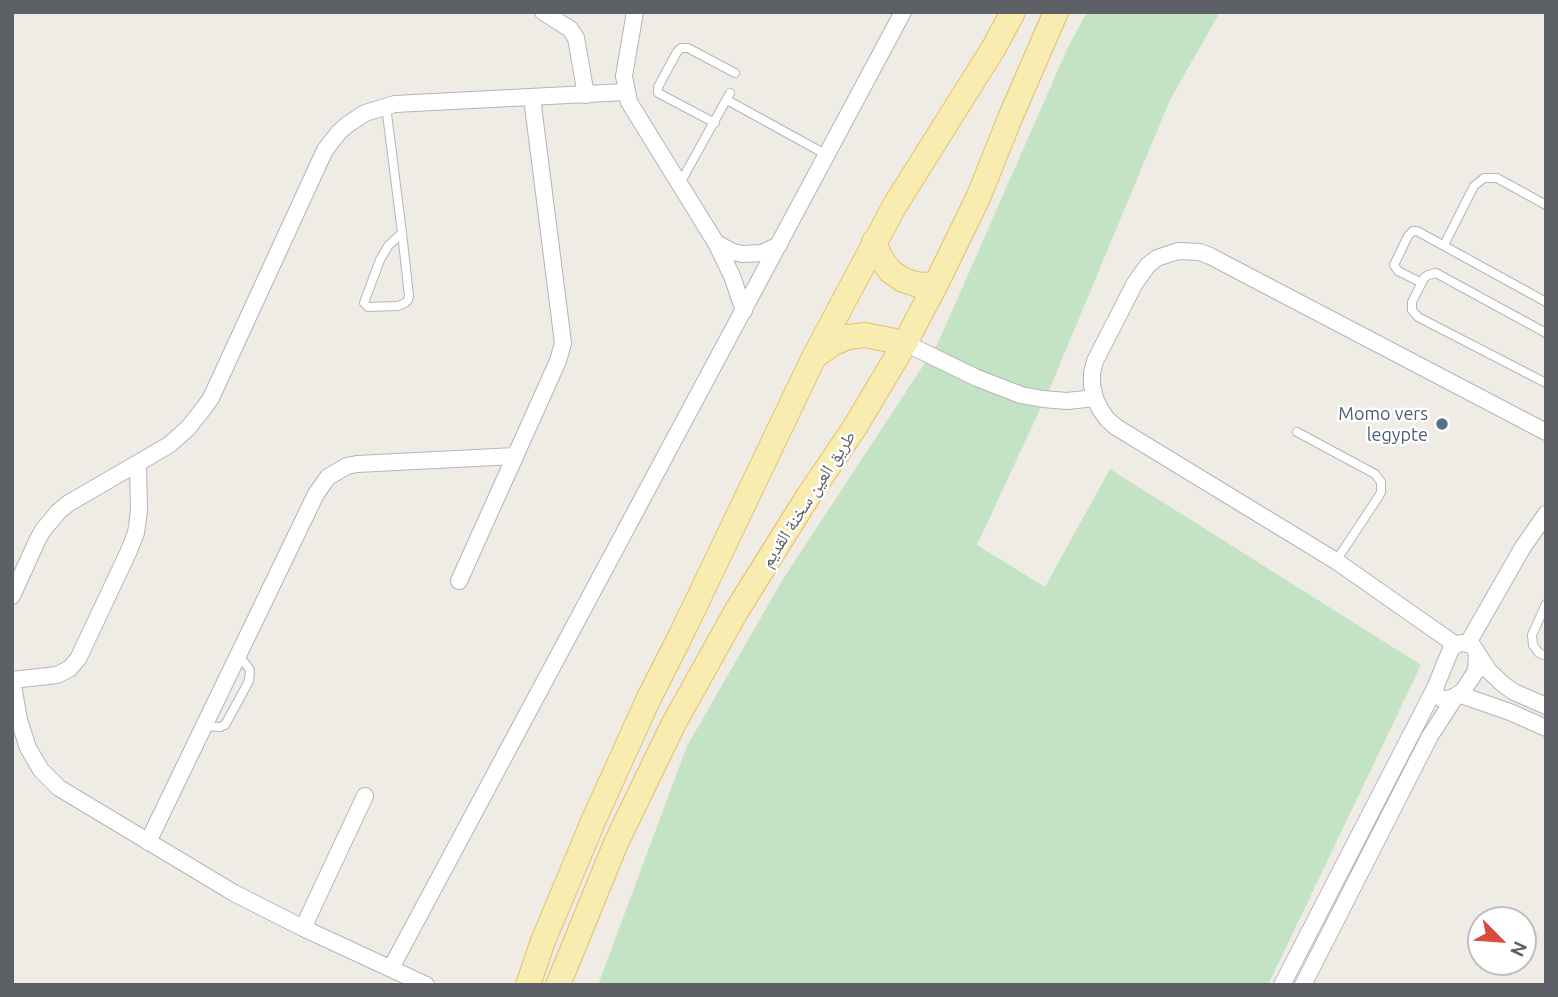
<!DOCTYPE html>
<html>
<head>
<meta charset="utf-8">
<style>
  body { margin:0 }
  #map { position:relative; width:1558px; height:997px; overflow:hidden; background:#eeece5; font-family:Ubuntu,sans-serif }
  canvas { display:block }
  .frame { position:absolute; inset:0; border:14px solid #5d6064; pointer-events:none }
  .north { position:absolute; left:1467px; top:906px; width:70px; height:70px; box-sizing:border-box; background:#fff; border:2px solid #bebfc1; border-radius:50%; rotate:115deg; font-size:19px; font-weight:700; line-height:28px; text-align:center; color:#5d6064 }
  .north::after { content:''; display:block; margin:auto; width:24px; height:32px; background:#da4a3f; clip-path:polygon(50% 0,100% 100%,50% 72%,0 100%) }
</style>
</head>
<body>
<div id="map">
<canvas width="1558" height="997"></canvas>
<div class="frame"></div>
<div class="north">N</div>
</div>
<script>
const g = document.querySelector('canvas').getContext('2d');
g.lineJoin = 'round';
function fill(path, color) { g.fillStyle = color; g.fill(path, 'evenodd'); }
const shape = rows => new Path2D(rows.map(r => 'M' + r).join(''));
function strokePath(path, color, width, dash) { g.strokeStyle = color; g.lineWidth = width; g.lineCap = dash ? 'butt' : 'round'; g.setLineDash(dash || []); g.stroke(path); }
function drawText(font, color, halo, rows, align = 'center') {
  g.font = font + ' Ubuntu,"Noto Naskh Arabic",sans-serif'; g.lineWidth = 5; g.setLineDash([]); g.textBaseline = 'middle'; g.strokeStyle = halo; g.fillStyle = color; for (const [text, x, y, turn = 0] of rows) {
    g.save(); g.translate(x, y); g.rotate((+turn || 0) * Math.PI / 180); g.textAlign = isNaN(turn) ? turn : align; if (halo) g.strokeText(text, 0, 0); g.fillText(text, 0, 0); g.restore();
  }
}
const green = shape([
  [1087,12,1220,12,1170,100,1050,388,977,545,1045,587,1110,469,1421,665,1268,985,598,985,687,746,783,579,938,343,1068,47]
]);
const lane = shape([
  [727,100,827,155],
  [386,106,402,233],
  [715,123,660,94,658,93,658,87,677,52,681,48,688,48,735,73],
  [679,185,730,93],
  [402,233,409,296,408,300,405,303,398,306,368,307,364,303,365,300,380,260,388,246,402,233],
  [1444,245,1474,186,1484,178,1497,178,1546,205],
  [1422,283,1398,271,1394,265,1408,236,1413,231,1417,231,1546,302],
  [1546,333,1436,273,1428,275,1424,278,1412,302,1412,310,1418,317,1546,383],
  [1297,432,1375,474,1381,482,1381,492,1379,496,1336,561],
  [1546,604,1532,635,1533,645,1539,653,1546,656],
  [204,726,220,727,225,725,249,681,250,670,239,655]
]);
const street = shape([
  [543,12,570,29,576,38,586,95],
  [635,12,624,76,629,102,716,243,732,276,744,311],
  [716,243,733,252,742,254,762,253,779,245],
  [905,343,977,378,1021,395,1043,399,1067,401,1095,398],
  [459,581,558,361,563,343,532,98],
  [12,596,37,541,43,530,59,511,69,503,169,445,188,428,204,408,211,398,325,150,339,132,347,125,365,113,395,104,626,92],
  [1468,643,1523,547,1546,514],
  [1456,645,1336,561,1116,427,1107,419,1100,409,1095,398,1092,385,1092,373,1095,361,1135,283,1148,265,1157,258,1178,251,1200,252,1210,256,1546,432],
  [1477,653,1476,671,1463,691,1456,696,1444,700,1437,696,1435,688,1451,649,1456,645,1461,643,1472,645,1489,671,1504,685,1514,692,1546,706],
  [12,679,19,720,28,748,41,770,59,788,234,893,303,928,426,985],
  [12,680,57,675,69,669,78,659,128,553,136,533,139,511,138,463],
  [1458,694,1510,712,1546,728],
  [148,842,316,494,328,477,347,466,357,464,515,456],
  [303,928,365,796],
  [391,968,903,12],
  [1282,985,1435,688],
  [1303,985,1430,736,1456,696]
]);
const primary = shape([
  [874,242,880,257,890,271,903,280,919,285,936,284],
  [814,357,832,344,848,337,865,335,905,343],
  [528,985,543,941,595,817,648,700,681,635,814,357,895,205,993,49,1013,12],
  [558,985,616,843,673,725,737,610,807,498,855,427,905,343,936,284,978,198,1010,118,1056,12]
]);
const markers = [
  [1442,424,7,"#5c6f8a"]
];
const serviceNames = [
  ["Momo vers",1428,414],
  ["legypte",1428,435]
];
const streetNames = [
  ["طريق العين سخنة القديم",808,499,-57]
];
fill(green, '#c4e3c4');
strokePath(lane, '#b2b5b9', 10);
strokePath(street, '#b2b5b9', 18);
strokePath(primary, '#e5c167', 26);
strokePath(lane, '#fff', 8);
strokePath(street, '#fff', 16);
strokePath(primary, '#f8ecb0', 24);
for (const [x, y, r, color] of markers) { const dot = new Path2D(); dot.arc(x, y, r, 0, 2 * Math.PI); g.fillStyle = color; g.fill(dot); strokePath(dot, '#fff', 2.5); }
drawText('18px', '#4e5e75', '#fff', serviceNames, 'right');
drawText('18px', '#5d6064', '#fff', streetNames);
</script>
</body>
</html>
